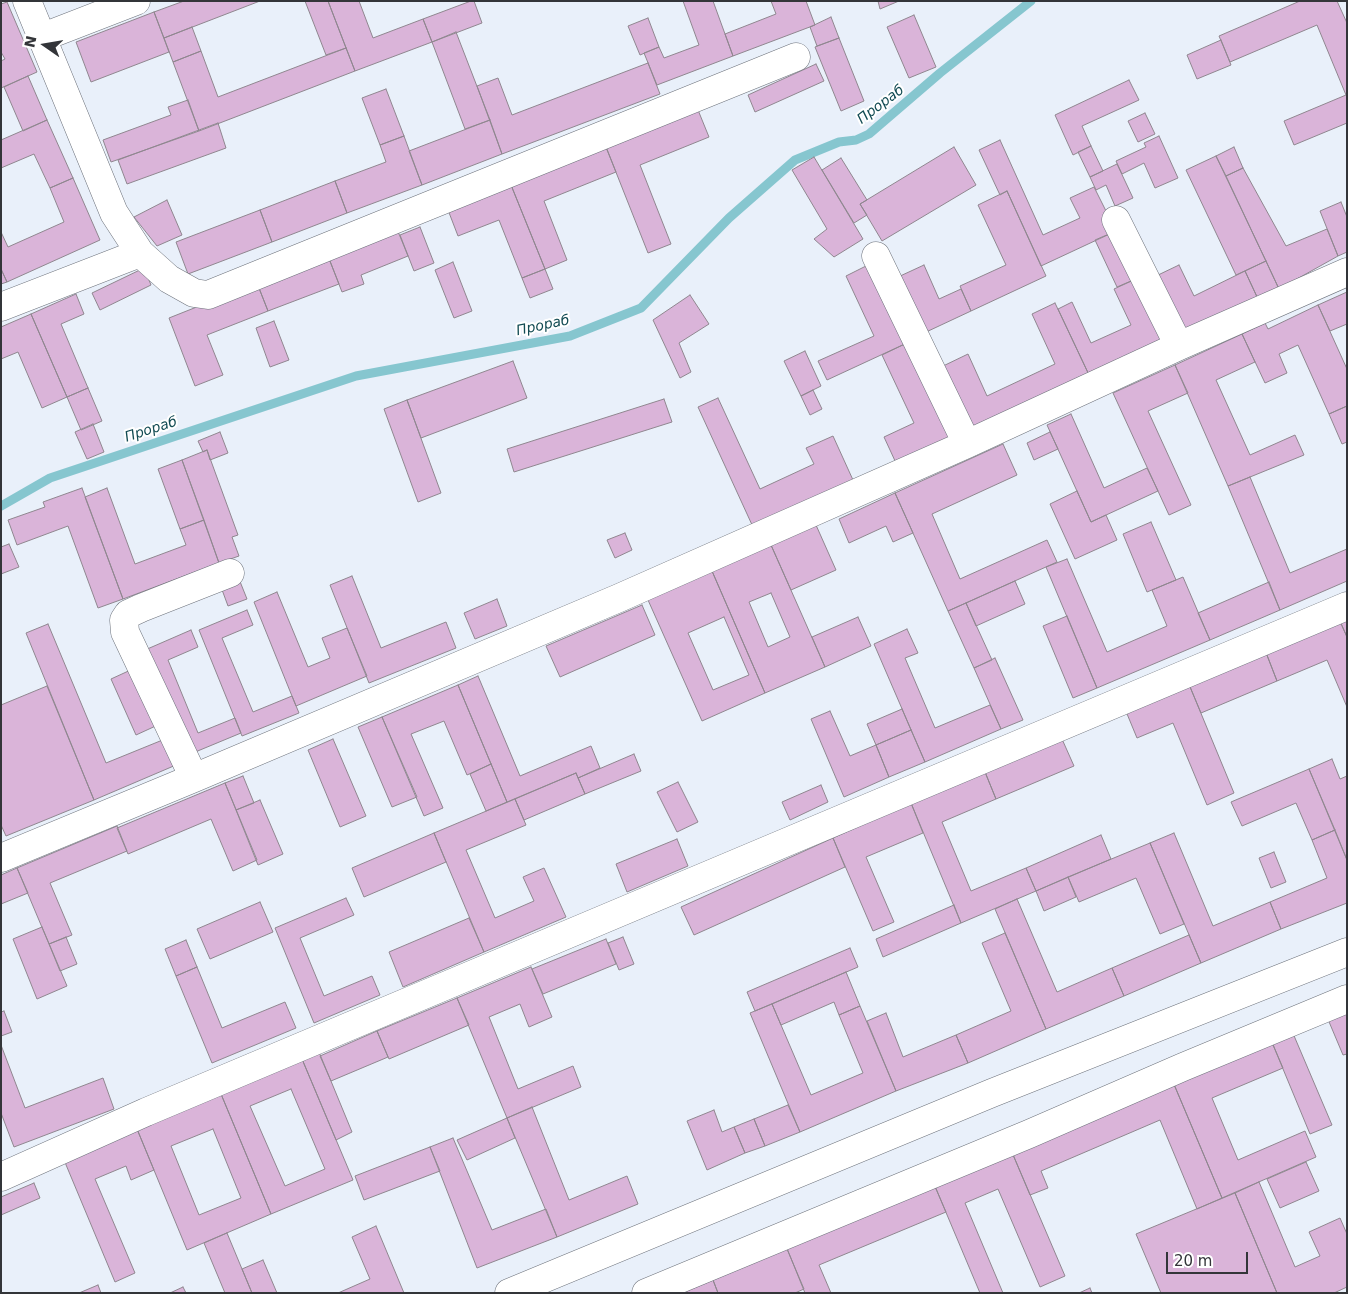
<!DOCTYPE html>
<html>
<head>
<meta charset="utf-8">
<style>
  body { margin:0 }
  #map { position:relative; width:1348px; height:1294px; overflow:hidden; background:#e9f0fa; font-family:"DejaVu Sans",sans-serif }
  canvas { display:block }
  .frame { position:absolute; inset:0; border:2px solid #333539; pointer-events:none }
  .north { position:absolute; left:20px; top:20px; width:50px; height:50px; -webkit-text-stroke:4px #fff; paint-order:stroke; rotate:283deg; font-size:14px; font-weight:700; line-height:20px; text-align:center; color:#333539 }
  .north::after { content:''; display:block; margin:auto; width:18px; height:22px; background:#333539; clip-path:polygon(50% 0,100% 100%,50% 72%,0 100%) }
  .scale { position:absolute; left:1166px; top:1252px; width:82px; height:22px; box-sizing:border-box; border:2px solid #333539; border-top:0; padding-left:6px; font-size:15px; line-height:18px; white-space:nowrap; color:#333539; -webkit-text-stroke:4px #fff; paint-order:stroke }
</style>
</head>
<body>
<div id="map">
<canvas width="1348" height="1294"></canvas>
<div class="frame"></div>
<div class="north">N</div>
<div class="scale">20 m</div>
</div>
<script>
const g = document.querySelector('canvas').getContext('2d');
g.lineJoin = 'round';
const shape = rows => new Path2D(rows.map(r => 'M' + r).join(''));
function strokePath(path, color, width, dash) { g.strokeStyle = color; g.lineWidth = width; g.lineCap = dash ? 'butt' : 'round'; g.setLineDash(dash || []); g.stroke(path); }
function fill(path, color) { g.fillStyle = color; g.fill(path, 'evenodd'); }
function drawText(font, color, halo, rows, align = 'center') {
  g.font = font + ' "DejaVu Sans",sans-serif'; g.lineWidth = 4; g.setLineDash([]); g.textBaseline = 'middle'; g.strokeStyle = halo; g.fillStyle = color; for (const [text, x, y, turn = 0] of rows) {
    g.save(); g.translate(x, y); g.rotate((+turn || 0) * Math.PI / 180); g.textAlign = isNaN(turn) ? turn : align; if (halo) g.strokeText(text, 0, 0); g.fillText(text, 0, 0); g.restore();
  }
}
const stream = shape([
  [1,506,50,478,356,376,570,336,641,308,729,218,795,160,839,142,856,140,869,134,940,73,1031,1]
]);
const building = shape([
  [184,1,260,1,164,38,154,12,184,1],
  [305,1,328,1,346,48,326,55,305,1],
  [328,1,359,1,373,38,423,19,432,42,355,71,328,1],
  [471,1,474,1,482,23,432,42,423,19,471,1],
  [683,1,713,1,733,56,657,85,644,53,659,47,664,58,699,45,683,1],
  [771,1,806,1,815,25,733,56,725,34,776,14,771,1],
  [878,1,899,1,880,9,878,1],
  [1300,1,1337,1,1347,23,1347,123,1294,145,1284,121,1346,95,1317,25,1230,62,1219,36,1300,1],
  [7,2,37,72,1,88,1,61,5,59,1,52,1,4,7,2],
  [154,12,169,52,91,82,76,42,154,12],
  [914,15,936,67,909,78,887,27,914,15],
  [831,17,839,38,817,46,810,27,831,17],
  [648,18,659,47,640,55,628,26,648,18],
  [192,27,201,51,173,62,164,38,192,27],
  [456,32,490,120,465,129,432,42,456,32],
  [839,38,864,101,841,111,815,47,839,38],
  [1221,40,1231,65,1197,79,1187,55,1221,40],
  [346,48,355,71,199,131,173,62,201,51,218,97,346,48],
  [648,63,660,94,502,154,477,86,498,78,512,115,648,63],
  [816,64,824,81,755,112,748,95,816,64],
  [28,76,47,120,23,131,4,87,28,76],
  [1129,80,1139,100,1082,126,1091,146,1073,155,1055,115,1129,80],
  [386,89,404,136,380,145,362,98,386,89],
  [188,100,199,131,111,162,103,140,171,115,168,107,188,100],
  [698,110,709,137,640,165,671,244,648,253,606,147,698,110],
  [1145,113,1155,134,1138,142,1128,121,1145,113],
  [47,120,73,178,50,188,34,154,1,168,1,140,47,120],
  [490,120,502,154,422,185,409,151,490,120],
  [218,123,226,148,127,184,118,160,218,123],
  [404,136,422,185,347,213,335,181,386,162,380,145,404,136],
  [1159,136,1178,178,1155,188,1144,163,1122,174,1116,161,1146,147,1144,143,1159,136],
  [1000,140,1043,235,1080,218,1070,198,1094,187,1116,231,1041,266,1007,191,1000,195,979,150,1000,140],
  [1091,146,1103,171,1090,177,1078,152,1091,146],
  [606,147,616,172,544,201,567,260,545,269,511,185,606,147],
  [954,147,976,185,882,241,860,204,954,147],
  [1234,147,1243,168,1226,176,1216,156,1234,147],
  [1216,156,1266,261,1236,275,1186,170,1216,156],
  [814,157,863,239,834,257,814,239,827,229,792,170,814,157],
  [841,158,867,200,860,204,867,215,854,223,822,170,841,158],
  [1117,164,1133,198,1115,206,1106,185,1096,190,1090,177,1117,164],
  [1243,168,1286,246,1327,229,1338,256,1279,289,1226,176,1243,168],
  [73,178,100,240,7,282,1,269,1,232,8,247,64,222,50,188,73,178],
  [335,181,347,213,272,242,260,210,335,181],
  [511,185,545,269,522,278,499,220,458,236,448,210,511,185],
  [1007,191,1046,276,971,311,960,286,1006,265,978,205,1007,191],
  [167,200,182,235,157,246,134,217,167,200],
  [1341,202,1347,217,1347,252,1338,256,1320,211,1341,202],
  [260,210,272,242,188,274,176,242,260,210],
  [420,227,434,263,414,271,400,235,420,227],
  [397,229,408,256,361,275,364,284,342,292,328,256,397,229],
  [1116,231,1138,278,1117,287,1095,240,1116,231],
  [328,256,339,284,268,311,257,283,328,256],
  [1266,261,1279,289,1258,299,1245,271,1266,261],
  [453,262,472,311,454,318,435,270,453,262],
  [872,263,909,342,827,380,818,361,874,336,846,276,872,263],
  [924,265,939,299,961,289,971,311,924,333,898,277,924,265],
  [1179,265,1194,296,1245,271,1258,299,1184,335,1156,276,1179,265],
  [144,268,151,285,100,310,92,293,144,268],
  [1,269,7,282,1,284,1,269],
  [545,269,553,289,530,298,522,278,545,269],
  [1138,278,1167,341,1090,377,1058,309,1072,302,1091,343,1131,325,1114,289,1138,278],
  [257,283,268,311,207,335,223,375,195,386,169,318,257,283],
  [1347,292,1347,324,1330,331,1318,305,1347,292],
  [76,294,84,314,61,324,88,388,67,397,31,314,76,294],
  [690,295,709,324,679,343,691,372,680,378,653,320,690,295],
  [1055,303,1090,377,969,434,939,368,968,354,987,396,1055,364,1032,314,1055,303],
  [1318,305,1347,369,1347,406,1329,414,1298,345,1279,354,1287,373,1265,383,1242,334,1265,323,1268,329,1318,305],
  [31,314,67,397,42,408,18,352,1,359,1,327,31,314],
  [274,321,289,360,270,367,256,328,274,321],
  [1242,334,1255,362,1216,380,1250,455,1295,435,1304,455,1228,486,1175,365,1242,334],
  [909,342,952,437,896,463,884,437,914,423,882,355,909,342],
  [805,351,821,386,801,396,784,361,805,351],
  [513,361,527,398,421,438,407,400,513,361],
  [1175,365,1188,393,1148,411,1191,505,1169,515,1113,393,1175,365],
  [88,388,102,421,81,430,67,397,88,388],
  [813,390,822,409,810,415,801,396,813,390],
  [718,398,760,489,814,464,806,448,833,436,853,480,753,527,698,407,718,398],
  [664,399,672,422,514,472,507,449,664,399],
  [407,400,441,493,418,502,384,409,407,400],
  [1347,406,1347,442,1342,444,1329,414,1347,406],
  [1071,414,1104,488,1147,468,1158,491,1091,522,1047,425,1071,414],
  [93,424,104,452,87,459,75,432,93,424],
  [220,432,228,453,210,460,207,450,203,452,198,441,220,432],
  [1050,432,1058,449,1034,460,1027,443,1050,432],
  [1003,444,1017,475,932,514,960,579,1047,540,1057,562,948,611,895,493,1003,444],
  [207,450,238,535,232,537,239,556,219,563,182,460,207,450],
  [182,460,204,520,180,529,158,469,182,460],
  [1250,477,1290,573,1347,549,1347,581,1280,610,1228,486,1250,477],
  [82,488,123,599,98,608,68,526,17,545,8,520,45,507,43,502,82,488],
  [107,488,135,564,186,545,180,529,204,520,219,563,123,599,85,497,107,488],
  [1077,491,1091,522,1106,515,1117,540,1075,559,1050,504,1077,491],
  [895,493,913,533,893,542,886,526,849,543,839,519,895,493],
  [1151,522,1176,580,1147,592,1123,534,1151,522],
  [816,525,836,570,791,590,771,545,816,525],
  [625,533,632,550,615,558,607,540,625,533],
  [9,544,19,567,1,574,1,547,9,544],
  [771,545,825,667,765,693,712,571,771,545],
  [771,593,790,637,768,647,749,602,771,593],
  [1067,559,1107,652,1167,626,1152,590,1183,577,1210,640,1097,688,1046,567,1067,559],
  [712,571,765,693,702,721,648,600,712,571],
  [724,617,749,675,713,690,688,633,724,617],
  [352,576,381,648,446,622,456,648,369,683,330,585,352,576],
  [239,579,247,599,228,606,221,587,239,579],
  [1015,581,1025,604,976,626,966,603,1015,581],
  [1269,582,1280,610,1210,640,1198,613,1269,582],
  [277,592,308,667,330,658,322,638,347,628,367,676,296,706,254,602,277,592],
  [497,599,507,626,475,639,464,613,497,599],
  [966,603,992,660,974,668,948,611,966,603],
  [642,605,655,635,560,677,546,646,642,605],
  [247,610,253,625,222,638,253,712,292,696,299,713,242,736,199,630,247,610],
  [1347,615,1347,637,1339,619,1347,615],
  [1067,616,1097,688,1073,698,1043,626,1067,616],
  [858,617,871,646,825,667,812,637,858,617],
  [1339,619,1347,637,1347,707,1327,660,1277,681,1265,650,1339,619],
  [48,624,106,763,165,739,176,765,94,800,26,633,48,624],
  [907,629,918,653,905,658,935,728,990,705,1001,729,925,762,874,644,907,629],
  [191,630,198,647,168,660,198,733,235,718,241,733,188,755,145,650,191,630],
  [1265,650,1277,681,1201,713,1188,682,1265,650],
  [995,658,1023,720,1001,729,974,668,995,658],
  [135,668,160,724,136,735,111,679,135,668],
  [478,676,520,776,591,746,600,768,578,778,576,773,507,802,458,685,478,676],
  [1188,682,1234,793,1207,805,1173,723,1137,738,1125,709,1188,682],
  [458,685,491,764,467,775,444,721,411,734,443,808,424,816,382,717,458,685],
  [47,686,94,800,6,836,1,825,1,705,47,686],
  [902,709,911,730,876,745,867,724,902,709],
  [830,711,850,756,876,745,889,777,844,797,811,719,830,711],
  [382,717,417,797,392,807,358,727,382,717],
  [911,730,925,762,889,777,876,745,911,730],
  [333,739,366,816,340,827,308,750,333,739],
  [1062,739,1074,766,996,799,985,772,1062,739],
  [634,754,641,771,585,794,578,778,634,754],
  [1332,759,1340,779,1347,776,1347,860,1309,769,1332,759],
  [491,764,507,802,486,811,470,774,491,764],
  [1309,769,1335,830,1312,840,1296,803,1242,826,1231,802,1309,769],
  [985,772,996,799,942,822,971,891,1026,868,1036,891,961,923,911,803,985,772],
  [576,773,585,794,524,820,515,799,576,773],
  [243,776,254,803,236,810,225,783,243,776],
  [678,782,698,822,677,832,657,792,678,782],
  [225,783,257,860,233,871,211,819,128,854,117,828,225,783],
  [821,785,828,802,790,820,782,802,821,785],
  [515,799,526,825,466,850,495,918,534,901,523,877,544,868,566,917,484,952,434,833,515,799],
  [260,800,283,854,258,865,236,810,260,800],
  [911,803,923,833,866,857,894,922,873,931,833,838,911,803],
  [117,826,127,851,50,883,72,935,49,944,17,868,117,826],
  [1335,830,1347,860,1347,903,1281,929,1270,902,1327,878,1312,840,1335,830],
  [434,833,446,862,364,897,352,868,434,833],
  [1174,833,1213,926,1270,902,1281,929,1201,963,1150,843,1174,833],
  [1101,835,1111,859,1036,891,1026,868,1101,835],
  [833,838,845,867,694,935,681,907,833,838],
  [677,839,688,866,627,892,616,864,677,839],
  [1150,843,1184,924,1160,934,1136,878,1079,902,1068,877,1150,843],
  [1274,852,1286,882,1271,888,1259,858,1274,852],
  [17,868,28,893,1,904,1,875,17,868],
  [1068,877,1076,897,1044,911,1036,891,1068,877],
  [346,898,354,915,300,938,324,996,372,976,380,995,314,1023,275,928,346,898],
  [1017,899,1057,992,1112,968,1124,996,1046,1029,995,909,1017,899],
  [260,902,273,932,210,959,197,929,260,902],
  [954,905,961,923,883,957,876,939,954,905],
  [469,918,484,952,403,987,389,952,469,918],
  [42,927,67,986,37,999,13,939,42,927],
  [1005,933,1046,1029,968,1063,956,1035,1011,1011,982,943,1005,933],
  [1189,935,1201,963,1124,996,1112,968,1189,935],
  [66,937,77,964,60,971,49,944,66,937],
  [623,937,634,964,619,970,608,943,623,937],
  [606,939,616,964,543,994,532,969,606,939],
  [186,940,197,967,176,976,165,949,186,940],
  [850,948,858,967,755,1011,747,992,850,948],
  [197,967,222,1028,285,1002,296,1028,212,1063,176,976,197,967],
  [531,967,552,1017,529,1027,520,1004,489,1017,518,1089,573,1066,581,1087,507,1118,457,998,531,967],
  [846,972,860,1006,839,1015,834,1002,781,1025,772,1004,846,972],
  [457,998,469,1025,389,1059,377,1031,457,998],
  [772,1004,811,1095,863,1073,839,1015,860,1006,896,1091,800,1132,750,1013,772,1004],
  [4,1011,12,1032,1,1036,1,1012,4,1011],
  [1347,1011,1347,1054,1343,1055,1327,1017,1347,1011],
  [886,1013,903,1057,956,1035,968,1063,896,1091,867,1021,886,1013],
  [377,1031,388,1057,331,1081,320,1056,377,1031],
  [1292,1031,1332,1125,1310,1134,1271,1040,1292,1031],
  [1271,1040,1283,1068,1212,1098,1238,1160,1305,1131,1316,1157,1222,1198,1173,1082,1271,1040],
  [1,1045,25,1108,103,1078,114,1109,14,1147,1,1113,1,1045],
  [319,1052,352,1132,336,1140,302,1059,319,1052],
  [302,1059,353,1180,271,1214,221,1094,302,1059],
  [291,1089,325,1169,285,1186,250,1106,291,1089],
  [1173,1082,1222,1198,1197,1209,1160,1120,1041,1171,1048,1188,1030,1195,1011,1150,1173,1082],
  [221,1094,271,1214,187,1250,137,1129,221,1094],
  [213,1129,241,1198,199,1215,171,1146,213,1129],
  [788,1105,800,1132,765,1146,754,1119,788,1105],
  [532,1107,569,1200,627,1176,638,1204,557,1237,507,1118,532,1107],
  [714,1110,722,1132,734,1127,745,1153,707,1170,687,1121,714,1110],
  [507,1118,515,1138,467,1160,457,1140,507,1118],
  [754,1119,765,1146,745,1153,734,1127,754,1119],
  [137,1129,154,1170,131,1180,126,1166,95,1179,135,1273,115,1282,64,1160,137,1129],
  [453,1138,492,1230,546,1209,557,1237,477,1268,430,1147,453,1138],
  [430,1147,440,1171,364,1200,355,1176,430,1147],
  [1011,1150,1065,1276,1040,1287,998,1189,965,1203,1003,1293,980,1293,934,1184,1011,1150],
  [1306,1162,1319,1191,1280,1208,1267,1179,1306,1162],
  [1259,1182,1295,1267,1320,1256,1309,1232,1340,1218,1347,1234,1347,1287,1334,1293,1277,1293,1235,1193,1259,1182],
  [34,1183,40,1198,1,1215,1,1197,34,1183],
  [934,1184,946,1212,819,1265,831,1293,805,1293,786,1246,934,1184],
  [1235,1193,1277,1293,1161,1293,1136,1234,1235,1193],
  [376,1226,404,1293,338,1293,370,1279,352,1237,376,1226],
  [227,1233,252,1293,225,1293,204,1243,227,1233],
  [787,1249,804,1289,795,1293,718,1293,713,1280,787,1249],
  [263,1260,277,1293,252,1293,242,1269,263,1260],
  [713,1280,718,1293,682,1293,713,1280],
  [98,1285,101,1293,79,1293,98,1285],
  [183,1287,186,1293,170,1293,183,1287],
  [1090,1288,1092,1293,1079,1293,1090,1288]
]);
const minor = shape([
  [27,1,114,213,140,253],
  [43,37,136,1],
  [1116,220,1179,346],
  [876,256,967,444],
  [1,307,140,253,169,279,194,293,208,295,796,57],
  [194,778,125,632,124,620,128,614,141,608,230,573],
  [1,858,194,778,619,598,967,444,1179,346,1347,272],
  [1,1177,146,1112,1347,606],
  [509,1293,992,1093,1347,952],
  [646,1293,1029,1134,1183,1067,1347,999]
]);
const waterNames = [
  ["Прораб",881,105,-37],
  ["Прораб",543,326,-12],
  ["Прораб",151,430,-18]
];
strokePath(stream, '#86c6cf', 9);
fill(building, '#dab4d9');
strokePath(building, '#8f868f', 1);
strokePath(minor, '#6d727b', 29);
strokePath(minor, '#fff', 28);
drawText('italic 14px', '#124b53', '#fff', waterNames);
</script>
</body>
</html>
